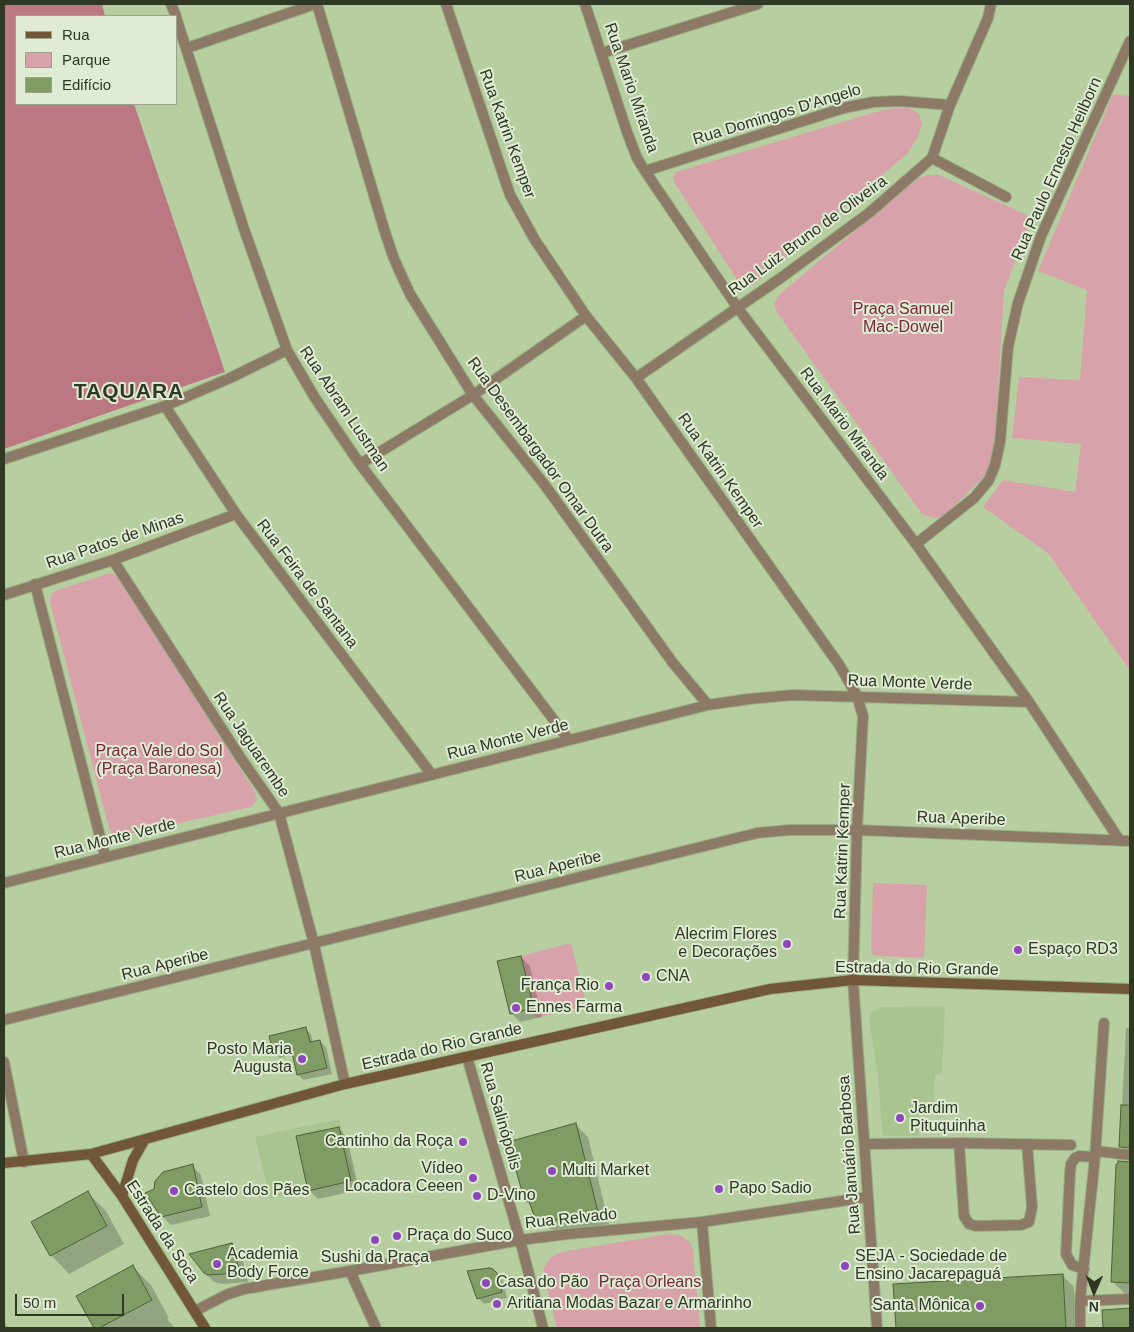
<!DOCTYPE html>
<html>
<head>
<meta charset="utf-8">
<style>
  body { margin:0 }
  #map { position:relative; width:1134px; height:1332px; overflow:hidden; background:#b7cfa0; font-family:Arial,sans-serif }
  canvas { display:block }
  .frame { position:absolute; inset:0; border:5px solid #2f3825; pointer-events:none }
  .legend { position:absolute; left:15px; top:15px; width:162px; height:90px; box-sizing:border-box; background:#dfebd3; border:1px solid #99a38d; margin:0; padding:6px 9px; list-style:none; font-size:15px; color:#2f3825 }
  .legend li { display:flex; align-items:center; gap:10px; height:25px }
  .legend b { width:25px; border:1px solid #99a38d }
  .north { position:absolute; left:1069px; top:1267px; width:50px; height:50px; -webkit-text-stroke:4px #dfebd3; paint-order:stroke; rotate:181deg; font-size:14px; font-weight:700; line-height:20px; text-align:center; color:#2f3825 }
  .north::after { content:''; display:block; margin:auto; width:18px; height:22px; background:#2f3825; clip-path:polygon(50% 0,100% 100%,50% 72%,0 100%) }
  .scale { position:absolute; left:15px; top:1294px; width:109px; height:22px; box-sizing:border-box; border:2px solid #2f3825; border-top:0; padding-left:6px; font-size:15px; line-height:18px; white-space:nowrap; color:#2f3825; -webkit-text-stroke:4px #dfebd3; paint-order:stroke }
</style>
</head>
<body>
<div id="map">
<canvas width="1134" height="1332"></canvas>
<div class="frame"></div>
<ul class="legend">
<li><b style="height:6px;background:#715637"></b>Rua</li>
<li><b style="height:14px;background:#d8a2aa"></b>Parque</li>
<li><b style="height:14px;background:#809b64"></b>Edifício</li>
</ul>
<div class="north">N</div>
<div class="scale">50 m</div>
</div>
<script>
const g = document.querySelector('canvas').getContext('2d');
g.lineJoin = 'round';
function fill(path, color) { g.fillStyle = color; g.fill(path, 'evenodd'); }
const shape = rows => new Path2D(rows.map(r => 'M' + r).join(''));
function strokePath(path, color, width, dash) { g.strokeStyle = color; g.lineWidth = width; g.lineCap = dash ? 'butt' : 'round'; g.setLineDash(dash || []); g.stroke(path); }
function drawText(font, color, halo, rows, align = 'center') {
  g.font = font + ' Arial,sans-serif'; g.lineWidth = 4; g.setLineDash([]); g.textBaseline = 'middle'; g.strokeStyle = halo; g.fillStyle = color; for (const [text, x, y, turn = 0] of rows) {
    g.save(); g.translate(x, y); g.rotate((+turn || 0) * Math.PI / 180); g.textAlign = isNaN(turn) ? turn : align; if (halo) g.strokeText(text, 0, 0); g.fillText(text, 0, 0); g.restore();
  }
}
const built = shape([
  [945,1006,942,1072,935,1076,934,1104,919,1104,919,1136,884,1136,882,1132,878,1074,869,1021,870,1015,873,1011,882,1007],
  [339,1119,355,1180,270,1199,255,1137]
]);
const green = shape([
  [1113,94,1130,96,1130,671,1048,553,983,507,1003,480,1075,492,1081,444,1012,438,1019,377,1080,380,1087,290,1038,271],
  [895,108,909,108,919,114,922,124,918,136,908,153,753,285,747,287,740,284,674,182,673,177,676,172,879,111],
  [928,175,939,175,1027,215,1030,222,1004,291,994,455,986,475,944,516,933,518,922,514,778,314,774,304,780,294,918,178],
  [107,574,114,574,119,578,255,792,257,800,251,807,121,836,113,835,109,828,50,602,51,596,55,591],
  [873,883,927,885,924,958,878,956,872,954,871,948],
  [571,943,587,1006,536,1018,521,956],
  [668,1234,680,1235,690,1242,693,1251,700,1328,557,1328,544,1277,544,1267,551,1257,561,1252]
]);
const forest = shape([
  [4,4,102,4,105,16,16,16,16,104,134,104,225,372,4,449]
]);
const shadow = shape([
  [521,957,530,966,542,1017,520,1022,511,1013],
  [305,1028,311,1034,313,1042,320,1041,326,1047,332,1074,303,1080,298,1074,293,1054,280,1058,275,1052,271,1037],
  [1126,1028,1130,1028,1130,1157,1120,1146],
  [576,1125,588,1137,609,1224,562,1232,550,1229,534,1212,532,1207,526,1201],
  [338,1128,347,1137,359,1190,318,1199,309,1190],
  [1119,1162,1130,1163,1130,1299,1112,1281],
  [192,1166,201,1175,210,1216,171,1225,162,1216],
  [88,1193,106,1211,124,1244,69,1274,51,1255],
  [232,1244,241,1253,248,1282,223,1284,214,1282,205,1273],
  [133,1267,151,1285,169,1318,167,1319,175,1328,95,1328,78,1296],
  [492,1270,503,1281,507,1298,484,1304,478,1298],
  [1062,1275,1074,1287,1076,1328,897,1328,894,1285],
  [4,1321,8,1328,4,1328]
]);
const building = shape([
  [521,956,534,1008,510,1014,497,961,521,956],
  [306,1027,310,1042,320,1040,327,1068,297,1075,291,1048,273,1052,269,1036,306,1027],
  [1121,1105,1130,1105,1130,1148,1119,1147,1121,1105],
  [576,1123,598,1212,549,1221,543,1220,537,1218,533,1213,529,1201,525,1202,508,1142,576,1123],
  [339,1127,351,1181,308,1191,296,1136,339,1127],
  [1118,1161,1130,1162,1130,1283,1111,1282,1116,1164,1118,1164,1118,1161],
  [193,1164,202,1207,161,1217,145,1193,154,1189,155,1181,163,1172,193,1164],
  [88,1191,107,1226,50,1256,31,1222,88,1191],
  [232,1243,240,1273,208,1275,204,1273,189,1254,232,1243],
  [133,1265,152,1300,99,1328,94,1328,76,1296,133,1265],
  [489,1268,493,1269,497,1273,502,1292,477,1299,467,1271,489,1268],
  [1063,1274,1066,1328,896,1328,893,1284,1063,1274],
  [1130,1308,1130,1328,1103,1328,1102,1310,1130,1308]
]);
const street = shape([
  [171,4,176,16],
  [317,4,384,229,394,259,410,294,473,395,544,484,673,663,708,705],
  [446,4,510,195,535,240,586,316,636,378,840,666,857,696,863,716,857,830,853,980,877,1328],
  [585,4,627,132,637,158,645,171,737,307,916,544,1029,702,1120,841],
  [176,17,244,229,287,350,315,398,360,464,569,740],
  [187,48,315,4],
  [602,53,758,4],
  [932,158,1006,197],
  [645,171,844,108,873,102,900,101,950,105],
  [636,378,782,277,869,213,932,158,950,105,988,18,991,4],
  [165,406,236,514,432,775],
  [4,459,165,406,230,378,287,350],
  [360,464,473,395,586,316],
  [916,544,974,498,989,480,995,465,1000,442,1008,347,1018,303,1041,236,1130,41],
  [113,560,240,757,279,813,314,944,345,1084],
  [35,584,105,856],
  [4,595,113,560,236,514],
  [4,883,708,705,749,699,793,695,1029,702],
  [4,1020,757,833,789,830,857,830,1130,841],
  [467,1057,520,1240,543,1328],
  [4,1062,24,1162],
  [959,1143,964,1216,969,1224,976,1226,1021,1225,1029,1222,1032,1207,1027,1144],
  [865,1144,959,1143,1071,1145],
  [1096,1151,1130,1155],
  [702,1222,711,1328],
  [1084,1269,1072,1265,1066,1254,1070,1173,1071,1164,1075,1158,1079,1156,1095,1157],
  [350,1271,376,1328],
  [1080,1301,1130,1299],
  [195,1311,226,1295,244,1289,350,1271,520,1240,568,1234,702,1222,868,1197],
  [1080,1328,1080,1301,1095,1157,1104,1023]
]);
const secondary = shape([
  [91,1154,122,1196,205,1328],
  [4,1163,91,1154,345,1084,770,989,853,980,1130,989],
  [122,1196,133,1160,145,1139]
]);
const markers = [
  [787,944,5,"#8d47ba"],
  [1018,950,5,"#8d47ba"],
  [646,977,5,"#8d47ba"],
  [609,986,5,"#8d47ba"],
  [516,1008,5,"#8d47ba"],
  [302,1059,5,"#8d47ba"],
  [900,1118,5,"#8d47ba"],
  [463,1142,5,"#8d47ba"],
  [552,1171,5,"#8d47ba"],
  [473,1178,5,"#8d47ba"],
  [719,1189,5,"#8d47ba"],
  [174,1191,5,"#8d47ba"],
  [477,1196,5,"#8d47ba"],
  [397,1236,5,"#8d47ba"],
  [375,1240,5,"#8d47ba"],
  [217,1264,5,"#8d47ba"],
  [845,1266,5,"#8d47ba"],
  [486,1283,5,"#8d47ba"],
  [497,1304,5,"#8d47ba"],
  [980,1306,5,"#8d47ba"]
];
const streetNames = [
  ["Rua Mario Miranda",631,88,71],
  ["Rua Domingos D'Angelo",777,115,-17],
  ["Rua Katrin Kemper",507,134,70],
  ["Rua Paulo Ernesto Heilborn",1057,169,-66],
  ["Rua Luiz Bruno de Oliveira",808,236,-36],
  ["Rua Abram Lustman",344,409,56],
  ["Rua Mario Miranda",844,424,53],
  ["Rua Desembargador Omar Dutra",540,455,54],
  ["Rua Katrin Kemper",720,471,55],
  ["Rua Patos de Minas",115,541,-19],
  ["Rua Feira de Santana",307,584,53],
  ["Rua Monte Verde",910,683,2],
  ["Rua Monte Verde",508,740,-14],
  ["Rua Jaguarembe",251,745,56],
  ["Rua Aperibe",961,819,2],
  ["Rua Monte Verde",115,839,-14],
  ["Rua Katrin Kemper",843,851,-88],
  ["Rua Aperibe",558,867,-14],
  ["Rua Aperibe",165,965,-14],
  ["Estrada do Rio Grande",917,969,1],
  ["Estrada do Rio Grande",442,1047,-13],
  ["Rua Salinópolis",500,1116,74],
  ["Rua Januário Barbosa",850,1155,-94],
  ["Rua Relvado",571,1219,-6],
  ["Estrada da Soca",162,1232,57]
];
const parkNames = [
  ["Praça Samuel",903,310],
  ["Mac-Dowel",903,328],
  ["Praça Vale do Sol",159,752],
  ["(Praça Baronesa)",159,770],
  ["Praça Orleans",650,1283]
];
const poiNames = [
  ["Alecrim Flores",777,935,"right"],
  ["e Decorações",777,953,"right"],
  ["Espaço RD3",1028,950],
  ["CNA",656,977],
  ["França Rio",599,986,"right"],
  ["Ennes Farma",526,1008],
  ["Posto Maria",292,1050,"right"],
  ["Augusta",292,1068,"right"],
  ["Jardim",910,1109],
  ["Pituquinha",910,1127],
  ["Cantinho da Roça",453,1142,"right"],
  ["Vídeo",463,1169,"right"],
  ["Locadora Ceeen",463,1187,"right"],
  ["Multi Market",562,1171],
  ["Papo Sadio",729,1189],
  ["Castelo dos Pães",184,1191],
  ["D-Vino",487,1196],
  ["Praça do Suco",407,1236],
  ["Academia",227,1255],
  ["Body Force",227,1273],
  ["SEJA - Sociedade de",855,1257],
  ["Ensino Jacarepaguá",855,1275],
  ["Sushi da Praça",375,1258,"center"],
  ["Casa do Pão",496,1283],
  ["Aritiana Modas Bazar e Armarinho",507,1304],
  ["Santa Mônica",970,1306,"right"]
];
const districtNames = [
  ["TAQUARA",129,392]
];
fill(built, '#aac48f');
fill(green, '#d8a2aa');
fill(forest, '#bb7883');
fill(shadow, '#0003');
fill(building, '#809b64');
strokePath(building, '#4d6137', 1);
strokePath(street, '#99ae85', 12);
strokePath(secondary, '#99ae85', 12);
strokePath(street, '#8d7a66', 10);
strokePath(secondary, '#715637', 10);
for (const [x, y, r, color] of markers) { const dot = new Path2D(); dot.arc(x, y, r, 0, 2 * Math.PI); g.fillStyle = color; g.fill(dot); strokePath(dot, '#dfebd3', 2); }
drawText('16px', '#2f3825', '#dfebd3', streetNames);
drawText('16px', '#78263a', '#dfebd3', parkNames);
drawText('16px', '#2f3825', '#dfebd3', poiNames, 'left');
g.letterSpacing = '1px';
drawText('bold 21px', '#2f3825', '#dfebd3', districtNames);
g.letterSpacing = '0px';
</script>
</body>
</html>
